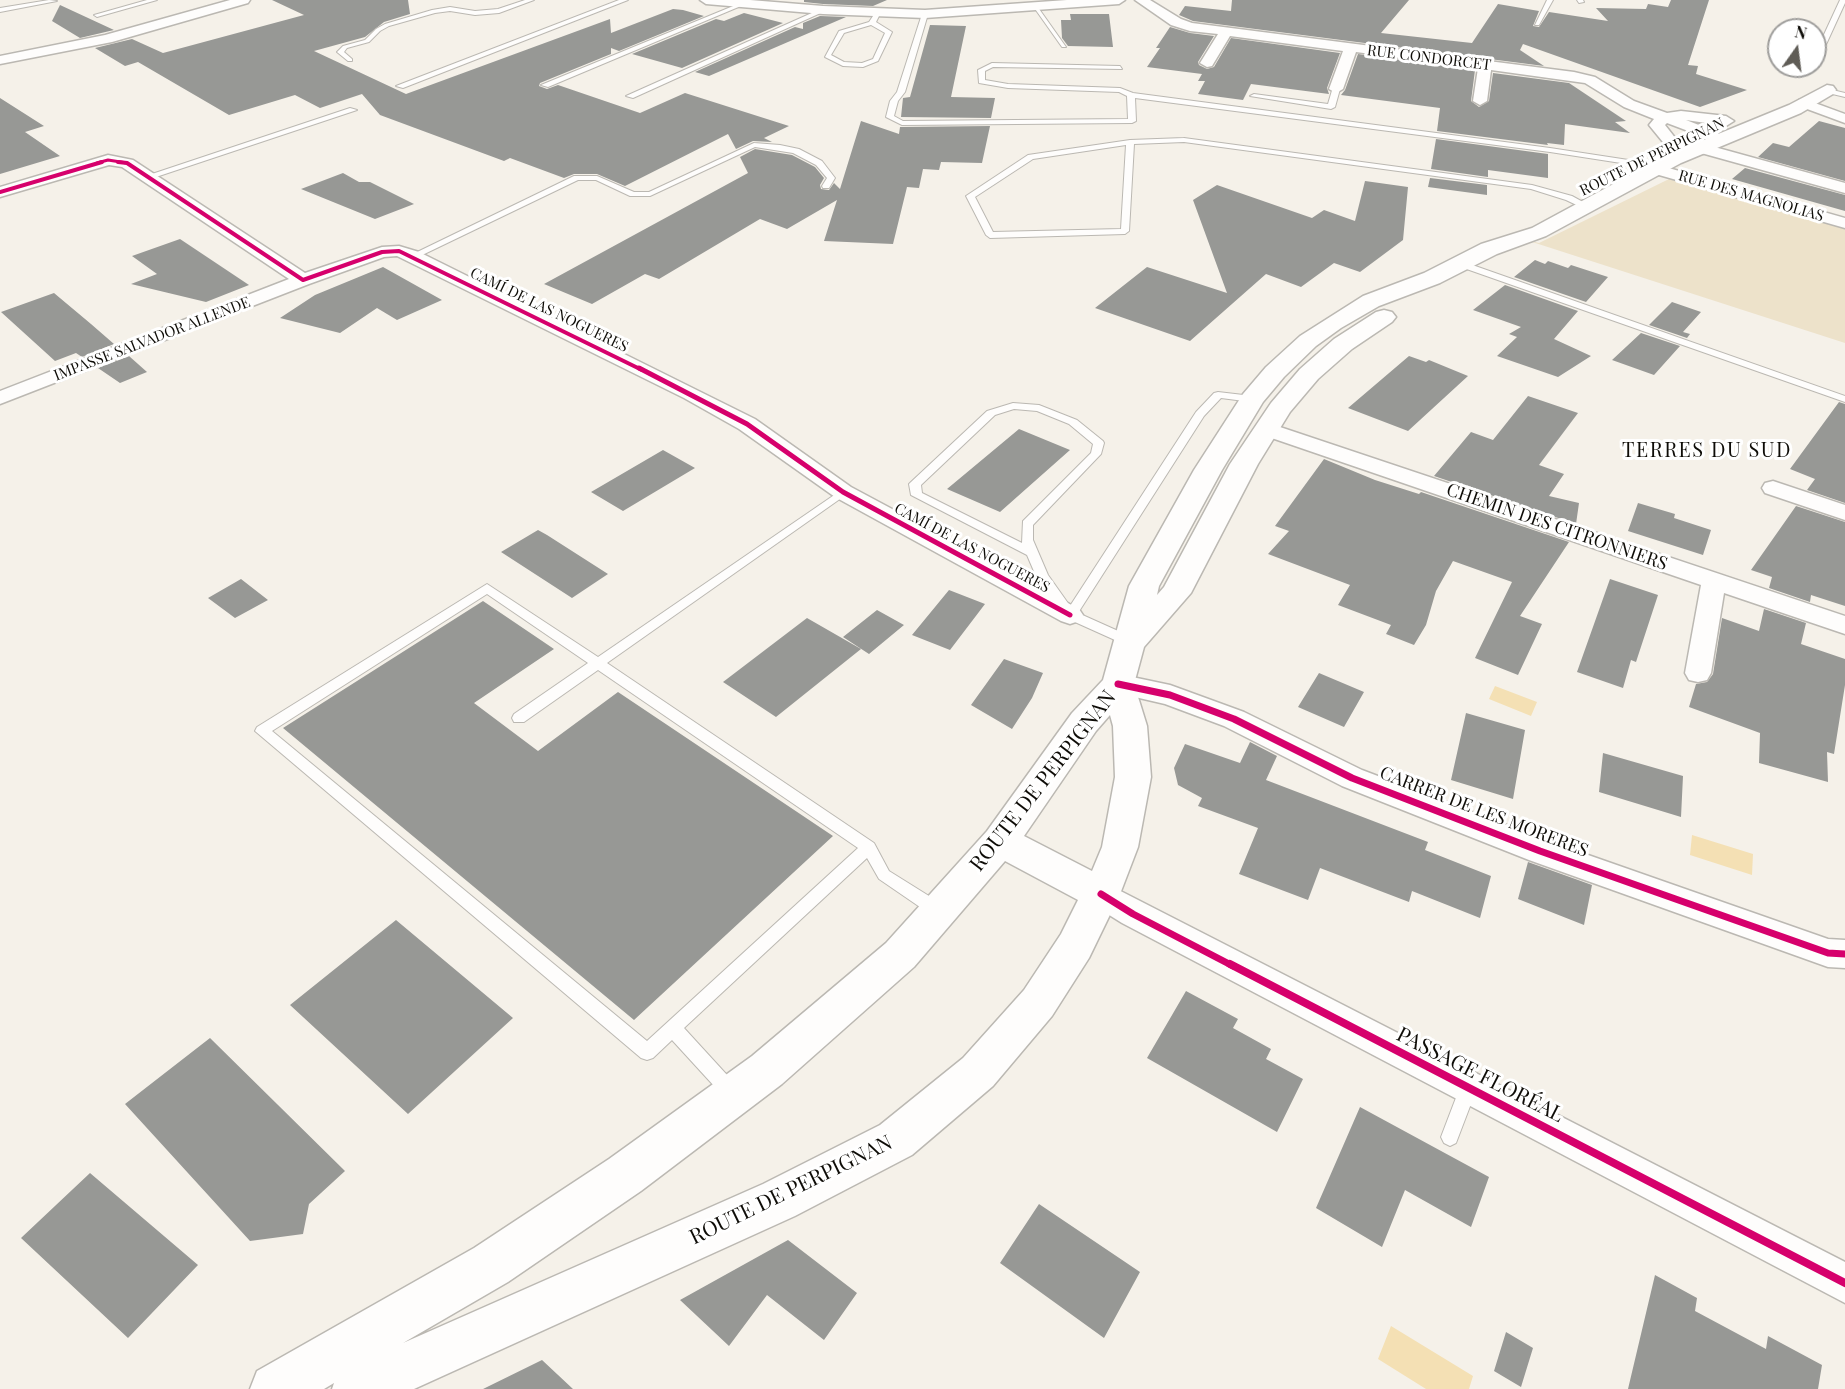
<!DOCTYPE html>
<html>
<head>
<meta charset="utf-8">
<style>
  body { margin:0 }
  #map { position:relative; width:1845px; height:1389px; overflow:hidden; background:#f5f1e9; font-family:"Playfair Display",serif }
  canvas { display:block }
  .north { position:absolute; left:1767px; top:18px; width:60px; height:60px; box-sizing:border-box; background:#fff; border:2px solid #9f9e9c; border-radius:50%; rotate:14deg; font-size:16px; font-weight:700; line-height:24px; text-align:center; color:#0e0c07 }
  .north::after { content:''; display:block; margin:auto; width:21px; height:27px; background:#5f5c56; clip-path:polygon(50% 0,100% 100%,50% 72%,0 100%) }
</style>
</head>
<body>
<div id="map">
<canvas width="1845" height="1389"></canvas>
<div class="north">N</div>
</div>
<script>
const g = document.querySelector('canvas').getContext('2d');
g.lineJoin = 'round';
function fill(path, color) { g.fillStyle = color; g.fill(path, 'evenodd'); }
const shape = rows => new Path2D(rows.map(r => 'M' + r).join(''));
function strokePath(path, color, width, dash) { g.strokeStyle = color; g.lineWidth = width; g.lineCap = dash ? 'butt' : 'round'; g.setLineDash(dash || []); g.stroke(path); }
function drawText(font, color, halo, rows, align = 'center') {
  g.font = font + ' "Playfair Display",serif'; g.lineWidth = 6; g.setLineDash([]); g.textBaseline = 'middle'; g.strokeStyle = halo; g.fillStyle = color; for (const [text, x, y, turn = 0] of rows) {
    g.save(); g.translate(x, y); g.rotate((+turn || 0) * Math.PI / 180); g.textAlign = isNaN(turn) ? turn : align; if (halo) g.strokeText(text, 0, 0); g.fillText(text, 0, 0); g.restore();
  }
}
const green = shape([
  [1669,179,1845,227,1845,343,1523,239,1539,243]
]);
const water = shape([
  [1495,686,1537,702,1531,716,1489,699],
  [1692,835,1753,854,1752,875,1690,855],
  [1391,1326,1473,1376,1469,1389,1426,1389,1378,1359]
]);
const building = shape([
  [272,0,408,0,410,14,384,22,365,37,314,51,406,94,610,19,611,33,673,9,683,10,704,16,619,51,611,48,611,54,540,83,539,86,547,89,558,85,640,113,685,93,789,126,764,138,772,142,753,141,736,149,728,134,625,186,597,174,574,174,564,178,510,158,504,161,380,115,362,94,320,108,295,95,229,115,138,62,125,66,95,48,132,39,163,53,304,15],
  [804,0,887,0,873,6,823,4,804,2],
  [1232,0,1409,0,1381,33,1472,43,1498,4,1539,11,1533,26,1539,27,1549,12,1608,21,1596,8,1646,9,1648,4,1668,7,1671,0,1709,0,1688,65,1698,66,1696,74,1747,90,1700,107,1523,44,1520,50,1544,66,1193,21,1179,15,1185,6,1231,11],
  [60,5,114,30,80,38,52,21],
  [744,13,783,23,682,68,632,54,716,19,724,21],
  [1070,14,1109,14,1113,47,1068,46,1062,38,1061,20,1071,20],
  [820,16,846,17,709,76,695,72,795,27,803,29,803,23],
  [930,25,966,26,951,97,995,98,991,118,901,117,903,98,910,97],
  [1170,27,1190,33,1214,36,1198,62,1199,65,1207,69,1214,67,1231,38,1340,53,1327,88,1329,94,1251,84,1243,100,1198,94,1205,81,1198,81,1202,74,1147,67,1160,48,1156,48],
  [1358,54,1475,70,1471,101,1479,107,1489,101,1493,73,1569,83,1626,121,1615,122,1630,133,1565,124,1564,145,1547,143,1548,145,1437,131,1440,108,1341,95,1345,90],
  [0,98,44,126,25,132,60,156,0,174],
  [861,121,899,134,900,127,990,126,982,163,941,162,939,170,923,169,919,188,907,187,893,244,824,241,837,200,787,229,760,219,659,279,645,274,592,304,544,284,748,173,740,157,755,149,792,155,815,167,824,178,820,185,821,189,829,190,834,183,840,189],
  [1819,121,1845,128,1845,181,1758,157,1773,143,1789,147],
  [1436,139,1548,154,1548,178,1488,170,1488,177,1431,169],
  [1745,168,1845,195,1845,211,1732,179],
  [343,173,359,182,370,182,414,204,375,219,301,189],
  [1430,178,1487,185,1487,195,1428,187],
  [1365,181,1408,187,1403,240,1360,272,1334,263,1301,287,1266,274,1190,341,1095,308,1147,267,1227,293,1193,200,1217,185,1312,218,1324,210,1355,221],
  [180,239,249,285,206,302,131,284,157,274,132,256],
  [1535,260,1545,264,1548,261,1568,268,1571,265,1608,277,1586,302,1514,277],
  [383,267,442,300,397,320,377,308,340,333,280,318,315,295],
  [1505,285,1578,311,1554,339,1591,356,1558,377,1497,356,1517,337,1509,334,1521,327,1473,310],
  [54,293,91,324,114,344,82,357,76,353,55,361,1,312],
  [1672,302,1701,312,1683,332,1690,334,1687,338,1649,325],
  [1641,333,1680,346,1654,375,1612,360],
  [129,356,147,372,120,383,98,368],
  [1409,356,1426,362,1429,360,1468,376,1408,431,1348,408],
  [1528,396,1578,413,1539,465,1564,474,1549,496,1579,503,1576,524,1434,476,1471,432,1493,440],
  [1839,402,1845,404,1845,503,1807,490,1815,479,1790,469],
  [1019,429,1070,450,1000,512,947,489],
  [663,450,695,468,623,511,591,492],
  [1324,459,1375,480,1419,494,1421,492,1569,542,1520,616,1542,624,1518,675,1475,658,1512,582,1453,561,1436,591,1426,625,1414,645,1386,634,1391,625,1338,605,1350,585,1268,554,1289,531,1275,526],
  [1638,503,1675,514,1674,518,1711,530,1703,555,1628,531],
  [1796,506,1845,522,1845,606,1811,595,1810,602,1769,588,1772,577,1751,570],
  [538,530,547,535,608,574,572,598,501,552],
  [241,579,268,600,235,618,208,598],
  [1610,579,1658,595,1636,662,1631,660,1623,688,1577,672],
  [949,590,985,604,950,650,912,635],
  [483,601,554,649,474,703,538,751,618,692,833,836,634,1020,283,728],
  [1764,609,1806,623,1801,644,1845,659,1845,685,1834,754,1827,752,1828,782,1759,763,1760,733,1689,707,1696,684,1707,682,1713,674,1722,618,1759,631],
  [877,610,904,625,869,654,843,637],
  [807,618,861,649,776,717,723,682],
  [1004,659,1043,673,1032,698,1012,729,971,705],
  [1319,673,1364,692,1344,727,1298,707],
  [1466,713,1525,730,1513,799,1451,780],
  [1250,742,1277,756,1266,780,1428,842,1425,850,1491,876,1480,918,1412,891,1409,902,1320,868,1308,900,1239,874,1258,828,1198,806,1202,798,1178,785,1174,768,1185,744,1240,763],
  [1603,753,1683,776,1681,817,1599,792],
  [1528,862,1592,885,1584,925,1518,899],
  [396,920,513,1018,408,1114,290,1005],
  [1186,991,1238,1019,1233,1028,1271,1049,1266,1059,1303,1079,1277,1132,1147,1058],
  [210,1038,345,1171,309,1204,303,1234,250,1241,125,1104],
  [1360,1107,1489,1177,1471,1227,1405,1190,1382,1247,1316,1208],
  [90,1173,198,1265,128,1338,21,1238],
  [1039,1204,1140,1272,1104,1338,1000,1263],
  [788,1240,857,1293,824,1340,767,1295,729,1346,680,1300],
  [1655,1275,1697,1298,1695,1311,1766,1349,1768,1336,1822,1365,1818,1389,1628,1389],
  [1506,1332,1533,1348,1521,1387,1494,1371],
  [542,1360,573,1389,483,1389]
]);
const service = shape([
  [49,0,57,1,0,12,0,8,49,0],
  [147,0,157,0,97,17,94,15,147,0],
  [525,0,534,0,499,13,475,15,450,11,435,13,389,26,380,31,369,42,347,48,344,52,352,59,352,61,348,61,337,52,343,46,365,40,376,29,385,24,432,10,450,7,475,11,498,9,525,0],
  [619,0,628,0,403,88,396,86,619,0],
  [1547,0,1553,0,1539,25,1535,25,1547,0],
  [1577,0,1583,0,1584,2,1579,3,1577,0],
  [1840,0,1845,0,1845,3,1818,62,1815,64,1815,54,1840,0],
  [743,2,748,3,548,87,541,85,743,2],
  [1033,6,1037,6,1066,47,1062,47,1033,6],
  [823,8,825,11,633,98,626,96,823,8],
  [925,12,928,14,905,92,898,101,894,116,903,121,1128,119,1127,96,1119,92,1008,88,979,83,978,70,992,63,1120,66,1122,69,993,67,985,71,985,80,1008,84,1120,88,1133,93,1550,148,1635,161,1662,170,1658,172,1634,165,1550,152,1135,98,1136,121,1132,123,902,125,886,117,890,101,897,92,922,14,925,12],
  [875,13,880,14,876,22,892,32,878,61,863,67,843,66,825,57,839,31,869,22,875,13],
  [871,25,885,33,873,59,862,63,844,62,831,55,844,33,871,25],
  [1333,87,1340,89,1335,107,1331,109,1250,96,1254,94,1328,104,1333,87],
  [1824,88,1845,93,1845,97,1824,92,1824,88],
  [350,108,357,110,150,179,143,177,350,108],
  [1184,138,1532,185,1572,196,1592,207,1585,209,1566,200,1531,189,1184,142,1134,144,1129,231,1125,234,990,238,986,235,966,196,1028,155,1130,140,1184,138],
  [1126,145,1121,229,993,232,975,197,1033,159,1126,145],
  [754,143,780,145,799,149,822,161,835,178,829,188,823,188,822,186,827,178,816,165,793,153,755,147,650,196,630,196,596,180,578,180,416,258,409,256,574,176,597,176,634,192,649,192,754,143],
  [1461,261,1845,396,1845,402,1458,266,1456,264,1461,261],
  [1218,392,1252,396,1257,399,1252,402,1221,398,1204,416,1078,613,1136,639,1137,642,1136,645,1126,645,1066,618,1036,576,1027,555,911,495,909,484,911,482,987,411,1013,403,1039,405,1077,420,1103,441,1104,443,1101,454,1033,525,1033,540,1048,575,1070,606,1196,412,1214,393,1218,392],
  [1014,409,1037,411,1069,424,1093,444,1091,453,1023,521,1022,543,922,493,921,485,995,415,1014,409],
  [843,489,849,492,847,494,607,663,874,843,889,871,945,906,947,911,945,916,939,918,933,916,879,879,867,858,684,1028,738,1087,741,1093,738,1099,732,1101,726,1099,672,1040,653,1058,647,1060,641,1058,255,731,257,727,487,584,598,657,843,489],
  [487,594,588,663,514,714,512,718,514,722,524,722,598,670,858,848,647,1041,272,731,487,594],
  [1468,1080,1474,1082,1477,1088,1456,1143,1450,1146,1444,1143,1441,1137,1462,1082,1468,1080]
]);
const minor = shape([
  [230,0,250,0,248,3,112,42,0,64,0,56,105,35,230,0],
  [700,0,750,0,823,6,925,10,1067,0,1125,0,1119,4,925,18,823,14,706,4,700,0],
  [1135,0,1150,0,1181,19,1192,23,1574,72,1595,77,1634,101,1667,113,1681,111,1726,116,1734,121,1726,126,1686,120,1717,132,1720,135,1712,140,1667,123,1665,125,1680,144,1672,149,1667,147,1649,125,1654,119,1624,107,1585,83,1491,70,1487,101,1480,105,1473,101,1478,68,1356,52,1343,89,1336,93,1329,89,1343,51,1230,36,1212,66,1207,67,1200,63,1218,34,1190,31,1171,25,1135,0],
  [1804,99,1845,114,1845,123,1799,106,1797,103,1799,100,1804,99],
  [1700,143,1845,183,1845,193,1694,151,1692,148,1694,145,1700,143],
  [108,155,133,160,305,273,382,247,399,246,419,252,755,419,851,487,1079,609,1083,615,1079,621,1070,624,1061,621,835,497,739,429,684,398,397,256,384,257,309,284,0,404,0,391,289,279,122,167,109,165,0,197,0,187,108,155],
  [1658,165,1845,218,1845,228,1652,173,1650,170,1652,167,1658,165],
  [1268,423,1845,616,1845,634,1724,593,1711,673,1707,680,1698,682,1689,680,1685,673,1701,585,1260,434,1257,429,1260,424,1268,423],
  [1773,481,1845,505,1845,520,1765,493,1762,488,1765,483,1773,481],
  [1118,674,1170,685,1244,712,1362,770,1551,842,1828,939,1845,940,1845,968,1828,967,1529,860,1342,786,1224,726,1165,704,1109,691,1105,684,1109,677,1118,674],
  [1101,881,1845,1262,1845,1303,1122,923,1090,903,1085,894,1090,885,1101,881]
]);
const secondary = shape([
  [1827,85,1833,86,1836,90,1833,94,1801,113,1681,163,1546,236,1497,254,1440,283,1379,306,1341,328,1316,346,1284,377,1263,402,1222,470,1159,586,1157,595,1164,587,1230,464,1271,403,1300,369,1334,339,1376,312,1384,310,1392,312,1396,317,1392,322,1352,349,1318,379,1290,412,1258,464,1191,593,1144,647,1134,684,1147,726,1151,777,1138,847,1120,894,1089,958,1052,1016,993,1086,912,1155,795,1216,414,1389,332,1389,334,1383,324,1389,250,1389,257,1371,474,1248,609,1159,752,1056,886,943,987,831,1072,713,1103,680,1129,586,1194,470,1243,394,1266,367,1300,336,1363,296,1424,273,1481,244,1532,228,1667,155,1789,105,1827,85],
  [1110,715,1113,726,1115,777,1102,847,1092,871,1024,836,1096,731,1110,715],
  [1005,861,1078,900,1061,934,1024,990,963,1058,880,1125,763,1184,403,1343,508,1282,641,1191,782,1084,914,967,1005,861]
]);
const cyclewayFar4 = shape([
  [97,163,108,160,127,163]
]);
const cyclewayFar3 = shape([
  [118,162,127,163,303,280,382,252,399,251,642,370],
  [0,192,102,162]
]);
const cyclewayFar2 = shape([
  [639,368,747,424,843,492,1070,615]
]);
const cyclewayFar1 = shape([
  [1118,684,1170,695,1234,719,1352,778,1540,851,1828,953,1845,954],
  [1101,894,1133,914,1233,966]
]);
const cycleway = shape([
  [1230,964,1845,1283]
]);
const farStreetnames = [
  ["RUE CONDORCET",1429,58,7],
  ["ROUTE DE PERPIGNAN",1652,157,-26],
  ["RUE DES MAGNOLIAS",1751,196,16],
  ["CAMÍ DE LAS NOGUERES",549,310,26],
  ["IMPASSE SALVADOR ALLENDE",152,339,-21],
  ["CAMÍ DE LAS NOGUERES",972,548,28]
];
const streetNames = [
  ["CHEMIN DES CITRONNIERS",1557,527,19],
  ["CARRER DE LES MORERES",1484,812,21]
];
const neighbourhoodNames = [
  ["TERRES DU SUD",1707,451]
];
const nearStreetnames = [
  ["ROUTE DE PERPIGNAN",1043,781,-52],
  ["PASSAGE FLORÉAL",1480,1075,27],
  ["ROUTE DE PERPIGNAN",791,1190,-26]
];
fill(green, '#ede2ca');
fill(water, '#f4e0b4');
fill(building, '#979895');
strokePath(service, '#bbb8b2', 2);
strokePath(minor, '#bbb8b2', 3);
strokePath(secondary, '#bbb8b2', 3);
fill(service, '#fefdfc');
fill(minor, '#fefdfc');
fill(secondary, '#fefdfc');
strokePath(cyclewayFar4, '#d6006c', 3);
strokePath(cyclewayFar3, '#d6006c', 4);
strokePath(cyclewayFar2, '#d6006c', 5);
strokePath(cyclewayFar1, '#d6006c', 7);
strokePath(cycleway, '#d6006c', 8);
drawText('15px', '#0e0c07', '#fff', farStreetnames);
drawText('18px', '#0e0c07', '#fff', streetNames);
g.letterSpacing = '1.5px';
drawText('20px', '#0e0c07', '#fff', neighbourhoodNames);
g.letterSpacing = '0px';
drawText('21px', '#0e0c07', '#fff', nearStreetnames);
</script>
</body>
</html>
